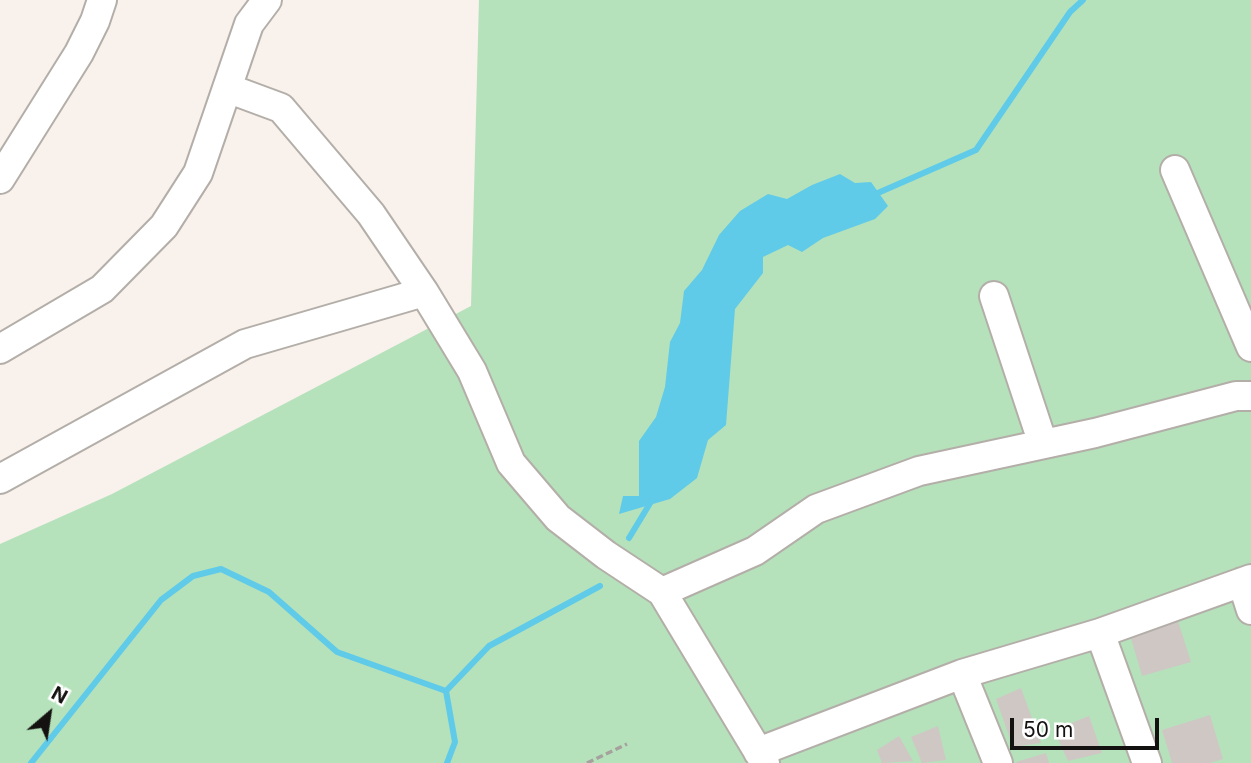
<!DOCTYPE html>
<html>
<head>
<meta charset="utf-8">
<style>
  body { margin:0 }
  #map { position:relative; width:1251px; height:763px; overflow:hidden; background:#f8f1ec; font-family:Inter,sans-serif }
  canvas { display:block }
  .north { position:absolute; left:14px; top:679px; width:70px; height:70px; -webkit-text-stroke:5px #fff; paint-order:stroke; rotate:29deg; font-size:19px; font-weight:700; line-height:28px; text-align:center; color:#141210 }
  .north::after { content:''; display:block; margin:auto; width:24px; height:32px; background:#141210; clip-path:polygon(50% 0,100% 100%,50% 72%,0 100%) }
  .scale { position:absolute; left:1010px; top:718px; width:149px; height:32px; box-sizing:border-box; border:4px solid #141210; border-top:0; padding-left:9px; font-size:21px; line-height:24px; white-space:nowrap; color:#141210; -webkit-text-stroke:5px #fff; paint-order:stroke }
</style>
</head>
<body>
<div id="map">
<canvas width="1251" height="763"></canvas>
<div class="north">N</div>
<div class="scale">50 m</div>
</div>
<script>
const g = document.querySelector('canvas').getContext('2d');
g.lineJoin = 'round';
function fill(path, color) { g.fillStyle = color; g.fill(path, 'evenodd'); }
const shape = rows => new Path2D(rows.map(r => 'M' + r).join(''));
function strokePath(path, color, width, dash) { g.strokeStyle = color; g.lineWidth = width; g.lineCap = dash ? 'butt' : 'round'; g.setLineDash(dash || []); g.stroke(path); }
const green = shape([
  [479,0,1251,0,1251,763,0,763,0,544,112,494,471,306]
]);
const water = shape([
  [840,174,855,183,871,182,888,206,875,219,823,238,802,252,788,245,763,257,763,273,735,309,726,425,708,440,697,478,670,499,619,514,623,496,639,496,639,441,656,417,665,387,670,342,680,323,684,291,702,270,719,235,740,211,768,194,787,199,812,185]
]);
const stream = shape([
  [871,196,976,150,1070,12,1083,0],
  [629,538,652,500],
  [446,691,489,646,600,586],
  [446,691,455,742,447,763],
  [31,763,161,600,193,576,221,569,269,592,337,652,446,691]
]);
const building = shape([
  [1178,621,1191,662,1142,676,1130,635],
  [1021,688,1041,743,1013,747,996,699],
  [1210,715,1223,759,1210,763,1172,763,1162,730],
  [1089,716,1102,753,1068,761,1054,730],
  [938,726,946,760,922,763,911,737],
  [899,736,913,761,882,763,877,750],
  [1046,753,1049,763,1017,763,1016,762]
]);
const path = shape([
  [587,763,627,744]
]);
const minor = shape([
  [227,88,281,108,371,214,424,292,472,371,511,463,558,518,606,555,662,592,765,763],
  [1175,170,1251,347],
  [0,179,79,53,95,21,102,0],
  [994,296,1043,444],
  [0,349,102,289,164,226,198,173,249,24,267,0],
  [0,479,245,344,424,292],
  [1242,582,1251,610],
  [662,592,755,551,816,509,919,471,1095,433,1236,396,1251,396],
  [1100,633,1147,763],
  [962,674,998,763],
  [758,752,962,674,1100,633,1251,579]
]);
fill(green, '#b5e2bb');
fill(water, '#60cae9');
strokePath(stream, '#60cae9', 6);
fill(building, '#cfc7c4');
strokePath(minor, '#b4aea9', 32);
strokePath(path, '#a6a19d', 3.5, [7, 3.5]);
strokePath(minor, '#fff', 28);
</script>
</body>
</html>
